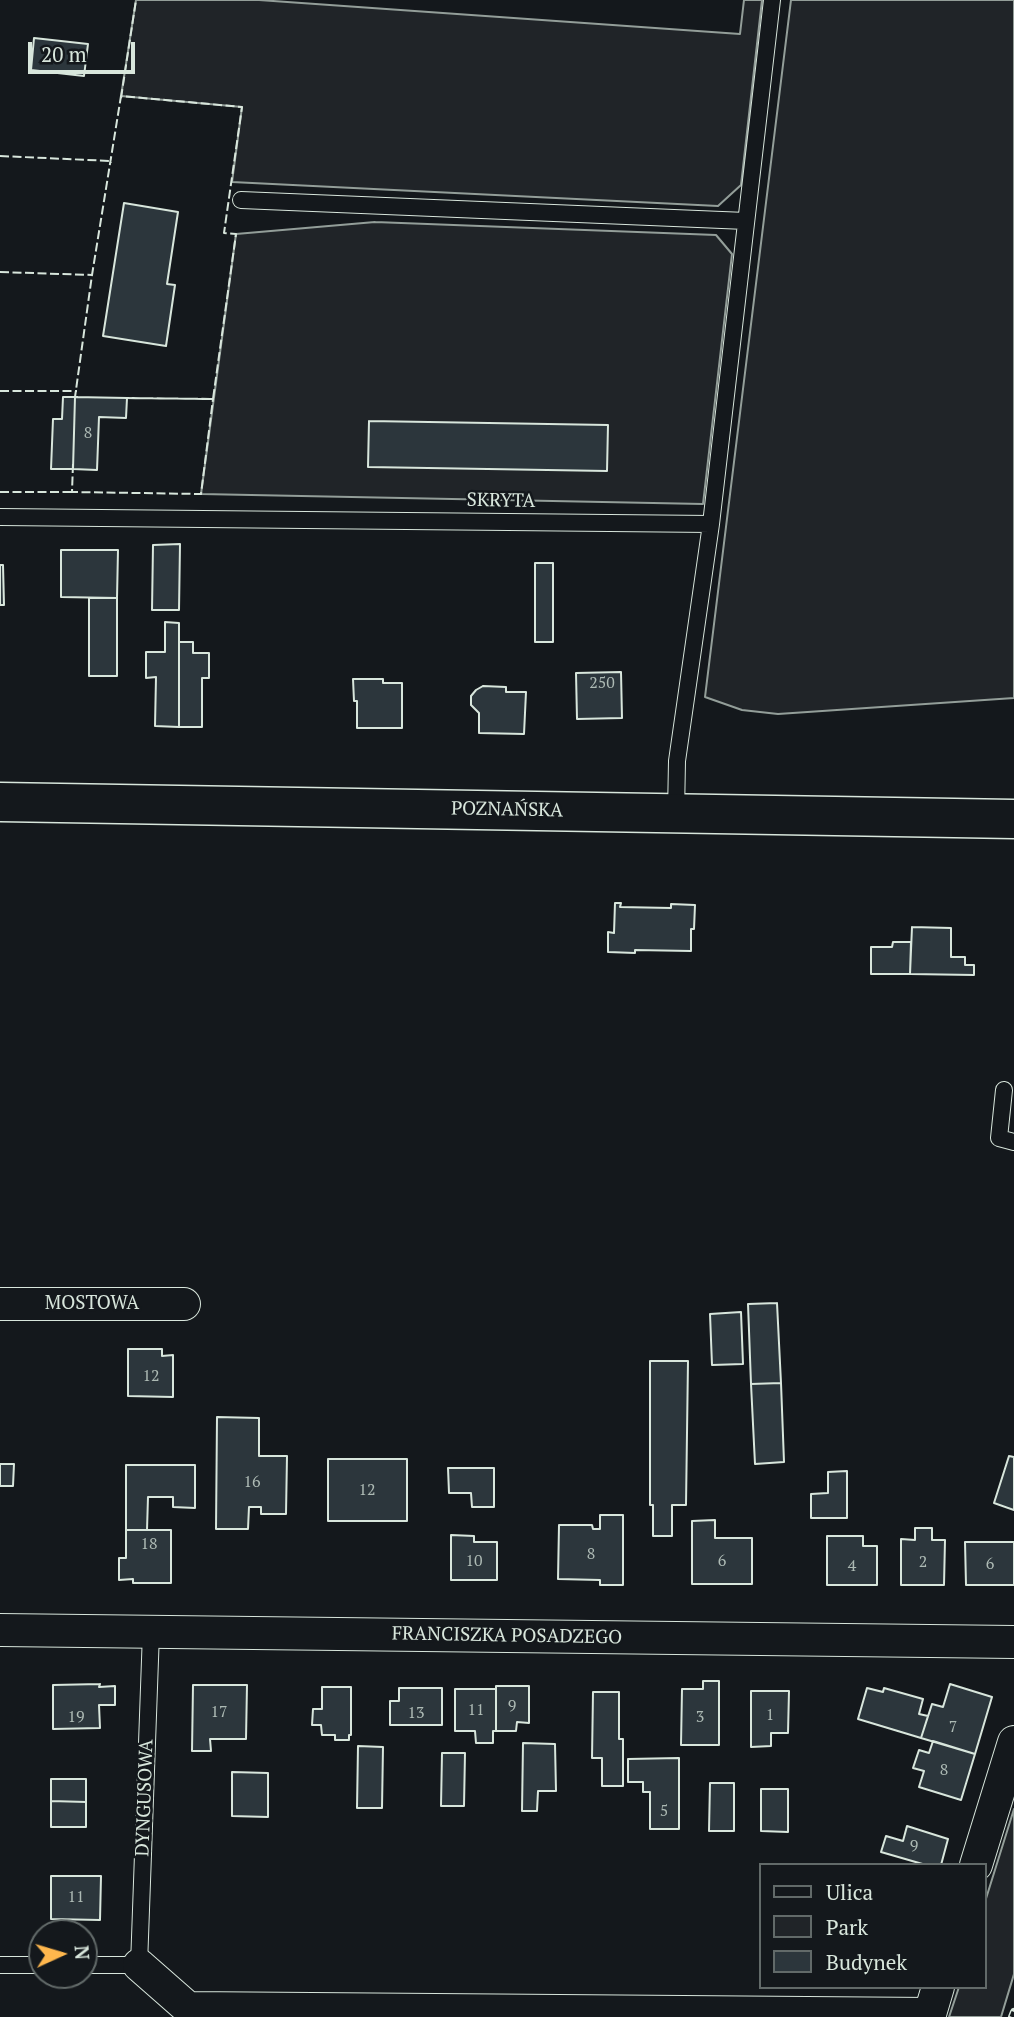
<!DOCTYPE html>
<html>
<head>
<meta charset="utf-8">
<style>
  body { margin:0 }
  #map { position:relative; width:1014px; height:2017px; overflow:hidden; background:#14181c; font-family:"PT Serif",serif }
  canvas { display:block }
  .legend { position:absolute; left:759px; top:1863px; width:228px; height:126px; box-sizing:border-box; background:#14181c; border:2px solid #626a69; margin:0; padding:9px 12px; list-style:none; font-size:21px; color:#d8e6dc }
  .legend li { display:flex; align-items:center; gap:14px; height:35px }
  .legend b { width:35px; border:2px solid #626a69 }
  .north { position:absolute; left:28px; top:1919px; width:70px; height:70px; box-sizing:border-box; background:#14181c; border:2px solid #626a69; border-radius:50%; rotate:86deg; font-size:19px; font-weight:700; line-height:28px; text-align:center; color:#d8e6dc }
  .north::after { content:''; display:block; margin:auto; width:24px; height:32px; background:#ffb74d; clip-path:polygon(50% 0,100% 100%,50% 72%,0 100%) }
  .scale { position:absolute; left:28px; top:42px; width:107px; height:32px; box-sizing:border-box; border:4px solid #d8e6dc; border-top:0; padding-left:9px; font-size:21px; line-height:24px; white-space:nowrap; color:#d8e6dc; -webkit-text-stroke:5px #14181c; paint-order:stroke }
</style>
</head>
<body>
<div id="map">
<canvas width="1014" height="2017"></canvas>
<ul class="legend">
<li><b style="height:9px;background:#14181c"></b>Ulica</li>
<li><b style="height:19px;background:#202428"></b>Park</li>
<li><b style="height:19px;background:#2c363c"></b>Budynek</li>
</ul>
<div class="north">N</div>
<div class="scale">20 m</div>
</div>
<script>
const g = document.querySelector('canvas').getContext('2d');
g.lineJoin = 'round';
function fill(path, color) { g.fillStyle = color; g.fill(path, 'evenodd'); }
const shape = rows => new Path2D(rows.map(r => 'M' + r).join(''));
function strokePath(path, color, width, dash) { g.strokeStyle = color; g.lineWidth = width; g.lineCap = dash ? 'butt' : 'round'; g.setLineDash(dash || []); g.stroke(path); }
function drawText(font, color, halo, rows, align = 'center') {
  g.font = font + ' "PT Serif",serif'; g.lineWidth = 5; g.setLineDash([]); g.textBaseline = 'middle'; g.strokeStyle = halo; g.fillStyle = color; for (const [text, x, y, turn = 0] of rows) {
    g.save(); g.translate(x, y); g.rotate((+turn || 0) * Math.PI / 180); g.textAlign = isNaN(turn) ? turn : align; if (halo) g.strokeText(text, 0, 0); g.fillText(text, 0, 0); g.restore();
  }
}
const green = shape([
  [136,0,259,0,740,34,744,0,762,0,741,185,718,206,232,182,242,107,121,96,136,0],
  [791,0,1014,0,1014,698,778,714,742,710,705,697,791,0],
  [375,222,716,235,732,254,703,504,201,494,236,234,375,222],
  [1014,1809,1014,1974,1001,2017,949,2017,959,1987,984,1987,984,1905,1014,1809]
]);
const building = shape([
  [34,38,88,44,84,76,31,70,34,38],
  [124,203,178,212,167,284,175,285,166,346,103,336,124,203],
  [63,397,75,397,73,469,51,469,53,419,62,419,63,397],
  [75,397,127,398,126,418,99,417,97,470,73,469,75,397],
  [369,421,608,425,607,471,368,467,369,421],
  [180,544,179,610,152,610,153,545,180,544],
  [61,550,118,550,117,598,61,597,61,550],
  [535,563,553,563,553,642,535,642,535,563],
  [0,565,3,565,4,605,0,605,0,565],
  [89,598,117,598,117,676,89,676,89,598],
  [165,622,179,623,179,727,155,726,156,677,146,678,146,652,165,652,165,622],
  [179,642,193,642,193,653,209,653,209,678,202,678,202,727,179,727,179,642],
  [621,672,622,718,577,719,576,673,621,672],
  [353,679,383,679,383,683,402,683,402,728,357,728,357,701,354,701,353,679],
  [483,686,506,687,506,692,526,692,524,734,479,733,479,713,471,705,471,696,476,690,483,686],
  [615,903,621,903,620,907,671,908,671,904,695,905,694,929,691,929,691,951,635,950,635,953,608,952,608,932,614,933,615,903],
  [912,927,951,928,951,957,965,957,965,965,974,965,974,975,910,974,912,927],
  [893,942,911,942,910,974,871,974,871,947,892,947,893,942],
  [777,1303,781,1383,751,1384,748,1304,777,1303],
  [741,1312,743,1364,712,1365,710,1314,741,1312],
  [128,1349,162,1349,162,1356,173,1355,173,1397,128,1396,128,1349],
  [650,1361,688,1361,686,1505,672,1505,672,1536,653,1536,653,1505,650,1505,650,1361],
  [781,1383,784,1462,755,1464,751,1384,781,1383],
  [217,1417,259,1418,259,1456,287,1456,286,1514,261,1514,261,1507,249,1507,248,1529,216,1529,217,1417],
  [1009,1456,1014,1457,1014,1510,994,1503,1009,1456],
  [328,1459,407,1459,407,1521,328,1521,328,1459],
  [0,1464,14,1464,13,1486,0,1486,0,1464],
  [126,1465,195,1465,195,1508,173,1507,173,1497,148,1497,147,1530,126,1530,126,1465],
  [448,1468,494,1468,494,1507,472,1507,471,1493,449,1493,448,1468],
  [847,1471,847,1518,811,1518,811,1494,828,1493,828,1472,847,1471],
  [600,1515,623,1515,623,1585,600,1585,600,1580,558,1579,559,1525,592,1525,593,1529,600,1529,600,1515],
  [715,1520,715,1538,752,1538,752,1584,692,1584,692,1521,715,1520],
  [915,1528,932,1528,932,1540,945,1540,944,1585,901,1585,901,1539,915,1540,915,1528],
  [126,1530,171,1530,171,1583,133,1583,133,1579,119,1580,119,1558,126,1558,126,1530],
  [451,1535,474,1536,474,1542,497,1542,497,1580,451,1580,451,1535],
  [827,1536,863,1536,863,1546,877,1546,877,1585,827,1585,827,1536],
  [965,1542,1014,1542,1014,1585,966,1585,965,1542],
  [703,1681,719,1681,719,1745,681,1745,682,1689,703,1689,703,1681],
  [100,1684,99,1687,115,1686,115,1705,99,1705,100,1728,53,1729,53,1685,100,1684],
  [950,1684,992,1697,975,1754,921,1738,932,1704,943,1707,950,1684],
  [193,1685,247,1685,246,1739,210,1739,211,1751,192,1751,193,1685],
  [496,1686,529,1686,529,1723,517,1722,516,1731,496,1731,496,1686],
  [322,1687,351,1687,351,1735,349,1735,349,1740,335,1740,335,1735,322,1735,321,1725,312,1725,313,1709,322,1709,322,1687],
  [399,1688,442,1688,442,1725,390,1725,390,1701,399,1701,399,1688],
  [867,1688,883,1692,884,1688,923,1699,919,1714,928,1716,921,1738,858,1719,867,1688],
  [455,1689,496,1689,496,1731,493,1731,493,1743,476,1743,475,1731,455,1731,455,1689],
  [751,1691,789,1691,788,1733,771,1733,771,1746,751,1747,751,1691],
  [593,1692,619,1692,619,1739,623,1739,623,1786,602,1786,602,1758,592,1758,593,1692],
  [933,1741,975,1754,961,1800,919,1787,924,1771,913,1768,919,1750,929,1753,933,1741],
  [523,1743,555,1744,556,1791,538,1791,537,1811,522,1811,523,1743],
  [358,1746,383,1747,382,1808,357,1808,358,1746],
  [442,1753,465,1753,464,1806,441,1806,442,1753],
  [679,1758,679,1829,650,1829,650,1792,643,1792,643,1782,628,1782,628,1759,679,1758],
  [232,1772,268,1773,268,1817,232,1816,232,1772],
  [51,1779,86,1779,86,1802,51,1801,51,1779],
  [710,1783,734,1783,734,1831,709,1831,710,1783],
  [761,1789,788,1789,788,1832,761,1831,761,1789],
  [51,1801,86,1802,86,1827,51,1827,51,1801],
  [907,1826,948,1839,941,1865,926,1865,881,1852,886,1836,903,1841,907,1826],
  [51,1876,101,1876,100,1920,51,1919,51,1876]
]);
const lane = shape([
  [241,200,746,221],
  [0,517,711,524,677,761,676,813],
  [711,524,772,0],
  [1004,1090,999,1138,1014,1142],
  [0,1965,42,1965],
  [84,1965,139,1965,151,1632]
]);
const street = shape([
  [0,1304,184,1304],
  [0,1630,1014,1642],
  [976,1865,1014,1742],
  [139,1965,188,2008,930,2014,938,1987]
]);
const secondary = shape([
  [0,802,1014,819]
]);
const rail = shape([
  [1012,2017,1014,2012]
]);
const fence = shape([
  [121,98,136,0],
  [0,156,111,161,111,163],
  [0,272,92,275],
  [0,391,77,391],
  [78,397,75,397,92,275,121,96,242,107,224,233,236,234,213,399,124,398],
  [73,464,72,492,201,494,213,399,127,398],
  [0,492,72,492,72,490]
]);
const numberNames = [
  ["8",88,433],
  ["250",602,683],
  ["12",151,1376],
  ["16",252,1482],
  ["12",367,1490],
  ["18",149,1544],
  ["8",591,1554],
  ["10",474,1561],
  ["6",722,1561],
  ["2",923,1562],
  ["6",990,1564],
  ["4",852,1566],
  ["9",512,1706],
  ["11",476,1710],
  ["17",219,1712],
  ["13",416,1713],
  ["1",770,1715],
  ["19",76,1717],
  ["3",700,1717],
  ["7",953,1727],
  ["8",944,1770],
  ["5",664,1811],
  ["9",914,1846],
  ["11",76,1897]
];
const streetNames = [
  ["SKRYTA",501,501,1],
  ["POZNAŃSKA",507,810,1],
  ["MOSTOWA",92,1304],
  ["FRANCISZKA POSADZEGO",507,1636,1],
  ["DYNGUSOWA",145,1798,-88]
];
fill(green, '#202428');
strokePath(green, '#939e99', 2);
fill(building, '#2c363c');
strokePath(building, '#d8e6dc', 2);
strokePath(lane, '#d8e6dc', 18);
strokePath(street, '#d8e6dc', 34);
strokePath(secondary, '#d8e6dc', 41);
strokePath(lane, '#14181c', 16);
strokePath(street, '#14181c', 32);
strokePath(secondary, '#14181c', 38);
strokePath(rail, '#d8e6dc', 8);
strokePath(rail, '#14181c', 5, [16]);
strokePath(fence, '#d8e6dc', 2, [9, 3.5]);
drawText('16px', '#adbab4', null, numberNames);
drawText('19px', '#d8e6dc', '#14181c', streetNames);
</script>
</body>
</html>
